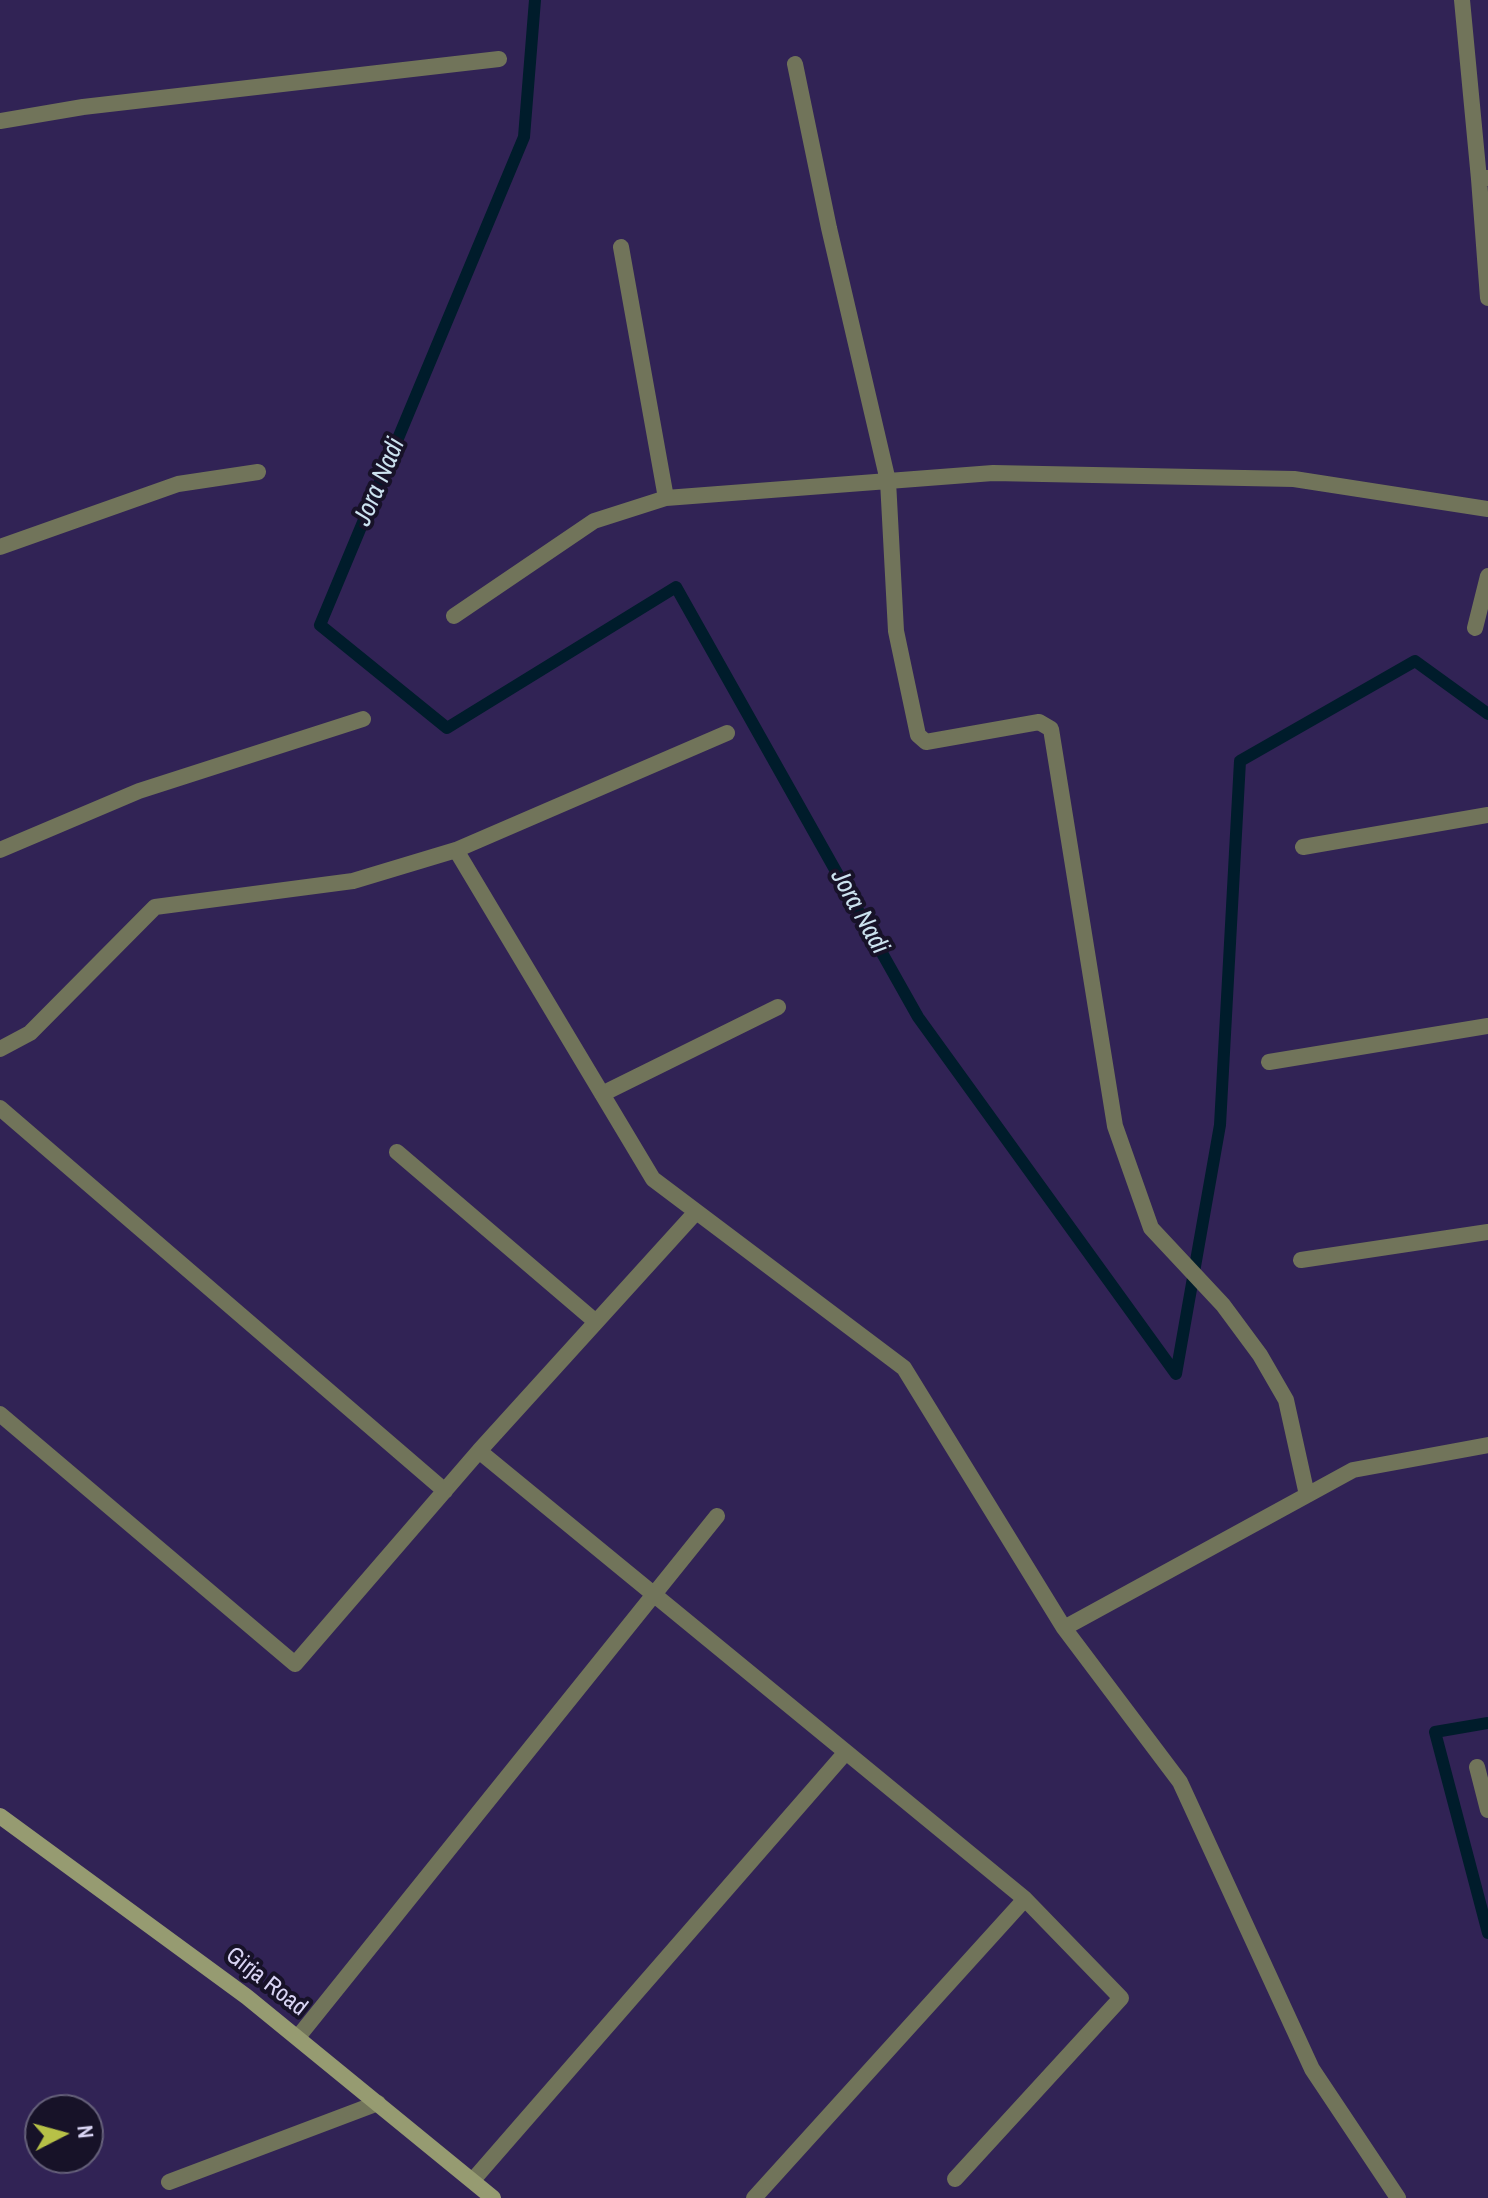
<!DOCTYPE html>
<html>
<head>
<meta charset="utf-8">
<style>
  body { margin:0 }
  #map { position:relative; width:1488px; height:2198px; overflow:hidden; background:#312355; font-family:"Archivo Narrow",sans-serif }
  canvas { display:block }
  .north { position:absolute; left:24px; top:2094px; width:80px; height:80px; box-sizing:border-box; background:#171228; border:2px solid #65607a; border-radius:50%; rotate:84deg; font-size:22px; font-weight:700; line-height:32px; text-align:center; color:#d9d4f4 }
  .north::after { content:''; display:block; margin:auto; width:28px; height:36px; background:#b7c147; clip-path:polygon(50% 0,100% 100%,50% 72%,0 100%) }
</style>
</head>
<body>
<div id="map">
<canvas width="1488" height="2198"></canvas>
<div class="north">N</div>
</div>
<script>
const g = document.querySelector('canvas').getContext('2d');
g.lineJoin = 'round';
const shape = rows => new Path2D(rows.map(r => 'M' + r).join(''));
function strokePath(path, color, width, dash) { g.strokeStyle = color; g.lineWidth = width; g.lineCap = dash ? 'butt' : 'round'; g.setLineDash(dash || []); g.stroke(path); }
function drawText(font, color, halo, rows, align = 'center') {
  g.font = font + ' "Archivo Narrow",sans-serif'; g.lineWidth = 8; g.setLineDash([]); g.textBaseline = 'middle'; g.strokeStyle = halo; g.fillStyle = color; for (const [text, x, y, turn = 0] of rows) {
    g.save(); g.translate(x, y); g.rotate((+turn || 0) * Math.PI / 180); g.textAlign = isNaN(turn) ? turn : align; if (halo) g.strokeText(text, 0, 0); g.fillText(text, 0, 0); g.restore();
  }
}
const stream = shape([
  [535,0,524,137,320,625,447,728,676,587,918,1017,1176,1374,1220,1125,1240,761,1415,661,1488,714],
  [1488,1723,1435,1732,1488,1933]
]);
const street = shape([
  [1462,0,1479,179,1488,178],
  [795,64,829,228,888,481,896,631,918,735,926,742,1039,722,1051,729,1115,1126,1151,1228,1223,1305,1260,1355,1286,1400,1307,1495],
  [0,121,83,107,499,59],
  [1479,179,1488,298],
  [621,247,666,498],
  [0,547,178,484,258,472],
  [454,616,594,521,666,498,993,473,1294,479,1488,509],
  [1475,628,1488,576],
  [1303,847,1488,815],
  [0,850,139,791,363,719],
  [456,850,653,1179,904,1368,1064,1628,1180,1782,1312,2069,1398,2198],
  [0,1049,30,1033,155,907,353,881,456,850,727,733],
  [1269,1062,1488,1026],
  [602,1094,778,1007],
  [0,1108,445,1491],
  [397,1152,596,1322],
  [1301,1260,1488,1232],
  [0,1414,295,1664,479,1451,696,1212],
  [1064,1628,1353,1470,1488,1445],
  [1477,1767,1488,1810],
  [298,2037,717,1516],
  [955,2179,1121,1998,1025,1899],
  [473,2180,846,1752,479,1451],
  [169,2182,378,2103],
  [754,2198,1025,1899,846,1752]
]);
const secondary = shape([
  [0,1816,247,1997,493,2198]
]);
const streetNames = [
  ["Girja Road",266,1982,38]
];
const waterNames = [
  ["Jora Nadi",380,482,-67],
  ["Jora Nadi",859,912,61]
];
strokePath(stream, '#001c2b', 12);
strokePath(street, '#71745a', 16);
strokePath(secondary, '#969b71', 16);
drawText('24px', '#d9d4f4', '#171228', streetNames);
drawText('italic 26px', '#cce2ef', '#171228', waterNames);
</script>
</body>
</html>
